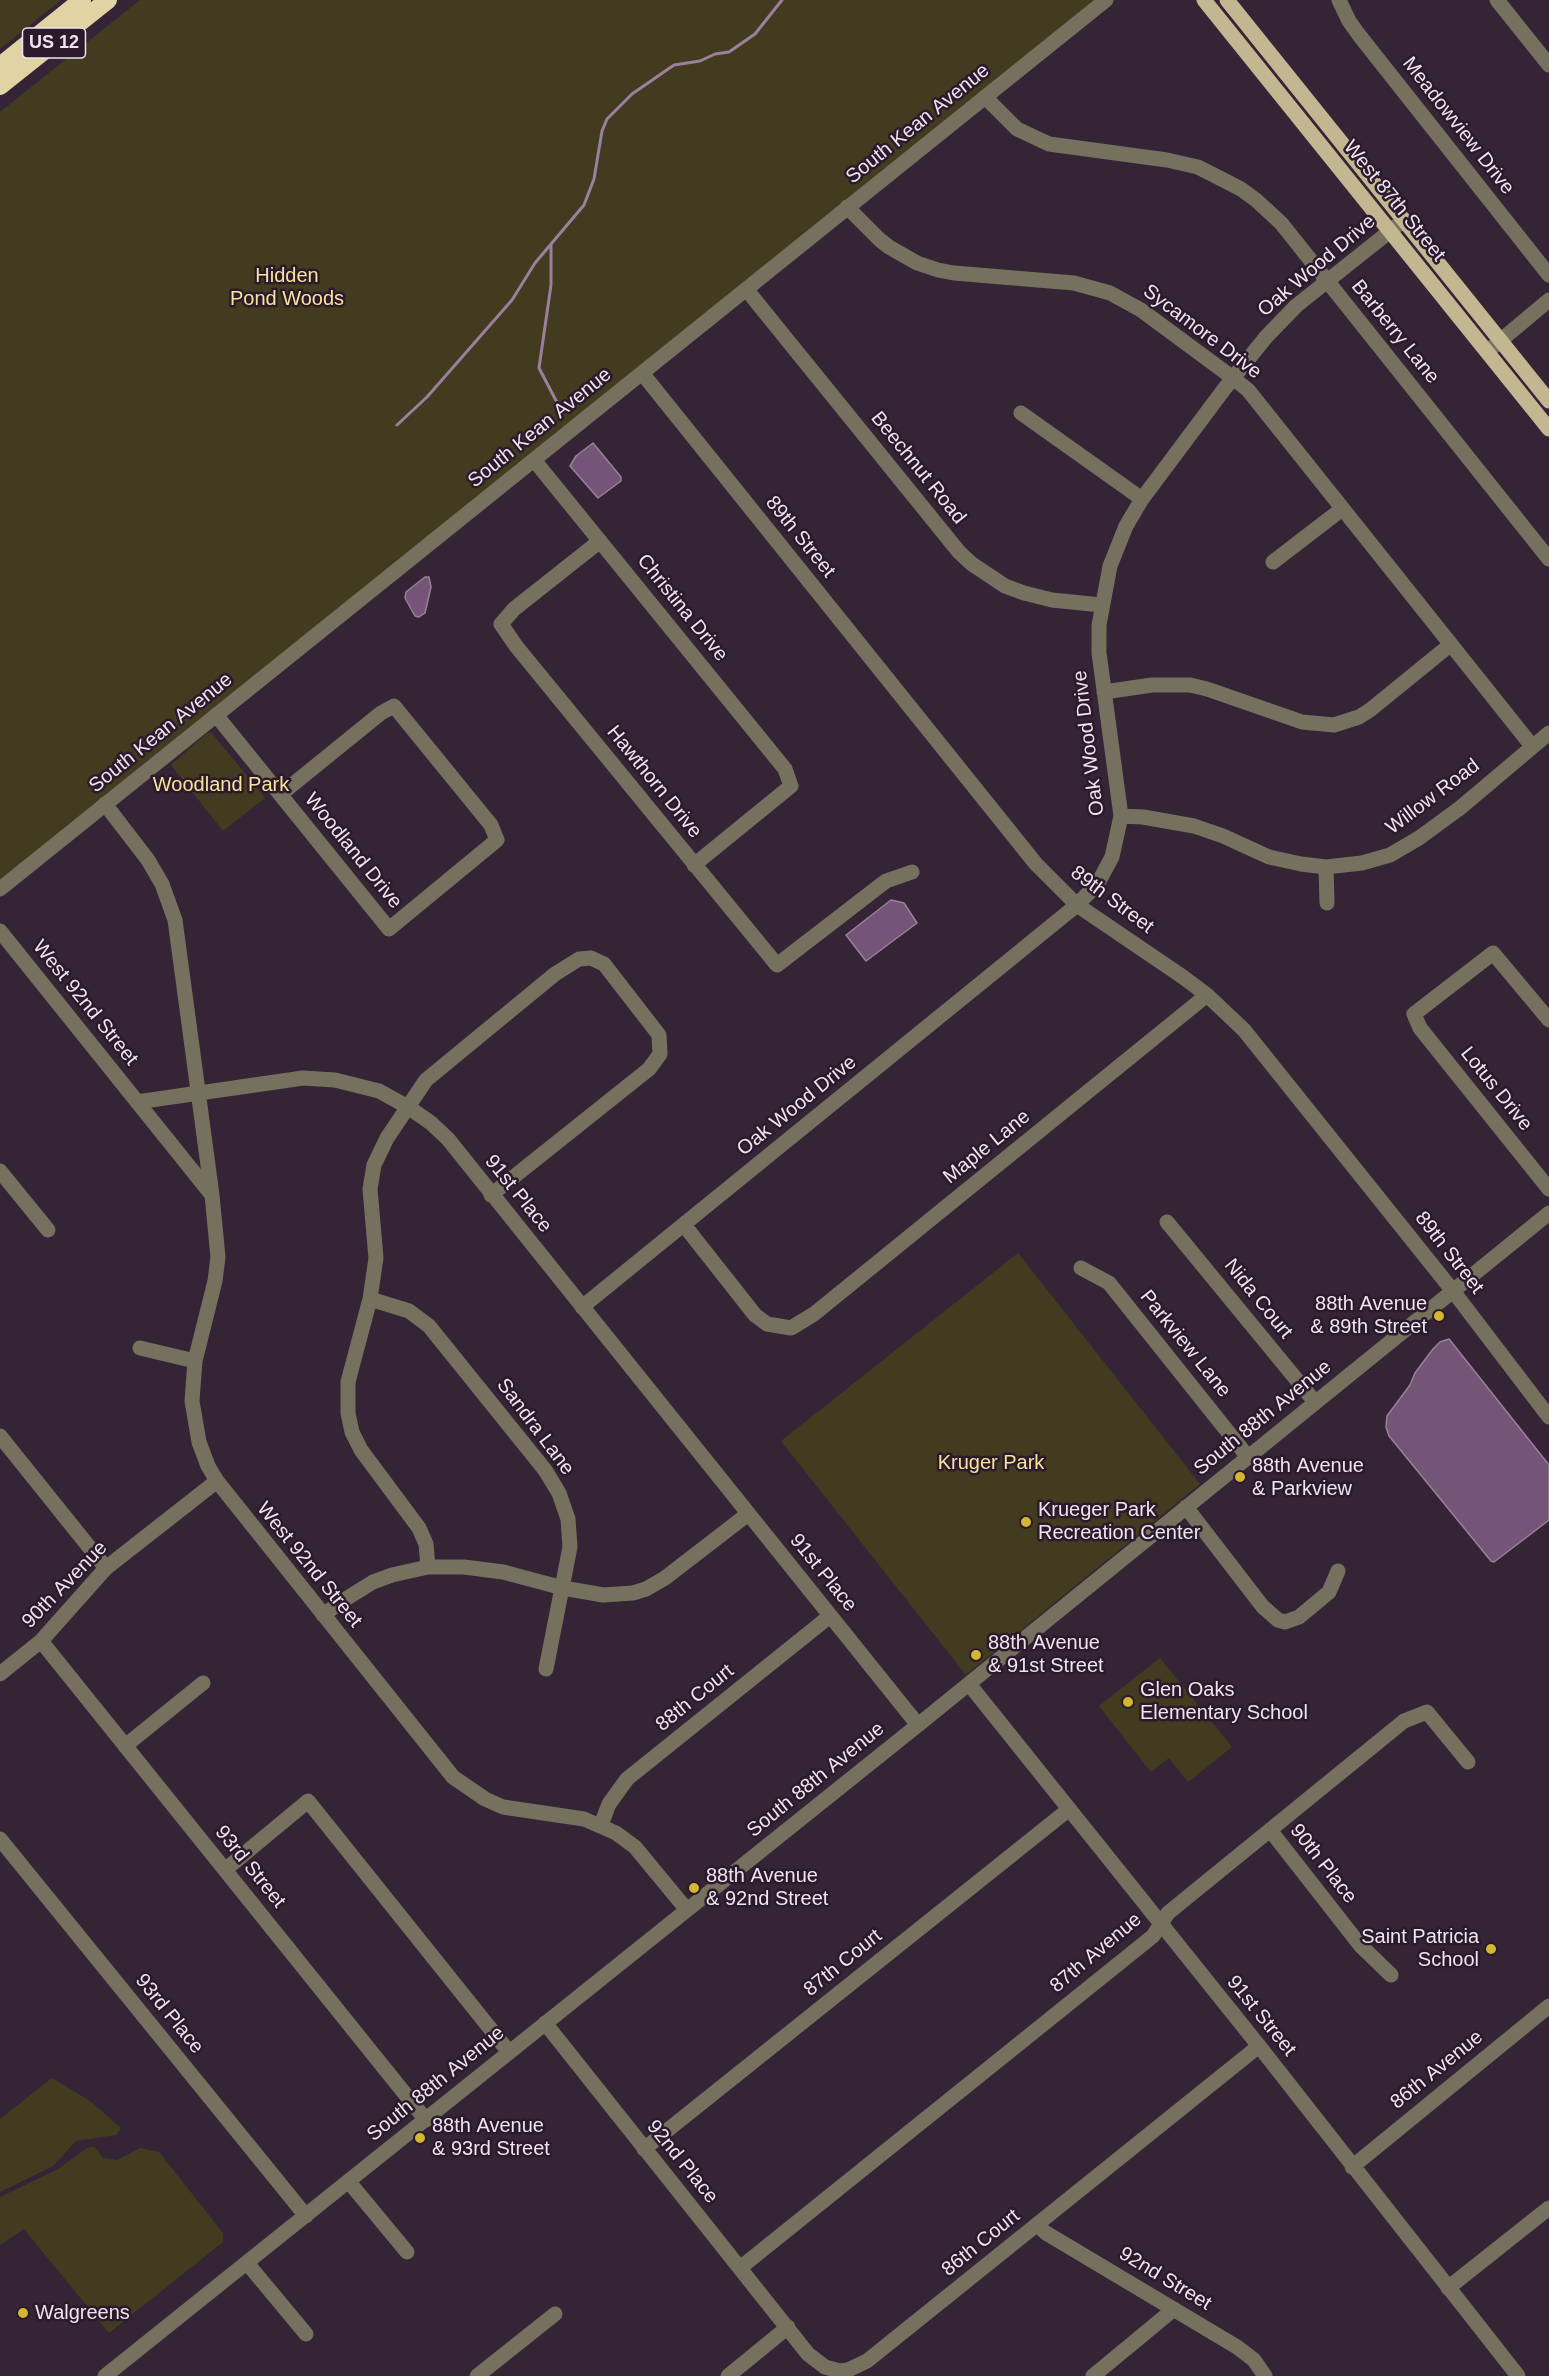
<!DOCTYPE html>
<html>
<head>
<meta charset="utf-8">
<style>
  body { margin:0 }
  canvas { display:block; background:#342436 }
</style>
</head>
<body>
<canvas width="1549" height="2376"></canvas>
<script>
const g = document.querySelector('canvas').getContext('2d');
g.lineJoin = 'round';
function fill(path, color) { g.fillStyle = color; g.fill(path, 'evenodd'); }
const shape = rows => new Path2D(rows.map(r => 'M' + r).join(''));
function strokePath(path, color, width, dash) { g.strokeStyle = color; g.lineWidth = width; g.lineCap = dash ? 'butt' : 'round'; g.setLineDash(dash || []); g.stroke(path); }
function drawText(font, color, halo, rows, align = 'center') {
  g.font = font + ' Arial,sans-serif'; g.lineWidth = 5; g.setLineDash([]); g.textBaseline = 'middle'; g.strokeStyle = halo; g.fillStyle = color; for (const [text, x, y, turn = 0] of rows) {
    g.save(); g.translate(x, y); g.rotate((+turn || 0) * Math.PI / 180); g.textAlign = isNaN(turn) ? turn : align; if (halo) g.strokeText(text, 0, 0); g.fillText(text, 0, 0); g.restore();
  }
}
const green = shape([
  [0,0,61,0,0,49],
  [140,0,1104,0,0,888,0,112],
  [211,732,265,798,223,831,171,765,206,734],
  [1018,1253,1200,1484,966,1675,781,1441],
  [1160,1658,1232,1747,1188,1782,1169,1758,1151,1772,1099,1706],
  [52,2078,90,2101,121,2128,116,2135,76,2141,53,2166,0,2192,0,2119],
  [94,2146,103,2158,117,2160,140,2148,159,2152,223,2233,223,2242,109,2333,24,2229,0,2245,0,2197,58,2169,87,2148]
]);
const water = shape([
  [593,443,621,477,621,481,598,498,570,466,576,456,593,443],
  [425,577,429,577,431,587,425,613,419,617,415,616,405,598,406,592,425,577],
  [891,900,904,903,917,923,866,961,846,935,891,900],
  [1449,1339,1549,1465,1549,1520,1494,1562,1491,1561,1389,1436,1386,1427,1387,1416,1410,1385,1415,1373,1433,1349,1440,1342,1449,1339]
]);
const stream = shape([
  [551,244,551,285,539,368,562,412],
  [397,425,427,397,512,300,535,263,584,205,594,179,602,131,607,119,632,94,674,65,700,61,715,54,729,52,755,34,782,0]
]);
const minor = shape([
  [1339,0,1349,21,1359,35,1549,275],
  [1497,0,1549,65],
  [985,97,1017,129,1049,144,1167,160,1198,167,1241,189,1256,200,1281,223,1549,559],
  [847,207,880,240,889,247,917,263,938,270,954,273,1074,283,1110,293,1141,310,1233,378,1248,390,1532,746],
  [746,289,959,552,972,564,1005,586,1024,593,1052,600,1101,605],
  [1488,351,1549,300],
  [642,373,1036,864,1077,905,1183,977,1207,995,1244,1030,1453,1291,1549,1417],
  [1021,413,1142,499],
  [534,460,785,769,791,786,694,865],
  [600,541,514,609,501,624,516,646,777,965,886,881,912,872],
  [1273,562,1342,509],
  [1104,692,1152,685,1190,685,1207,689,1302,722,1334,725,1359,717,1370,710,1450,645],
  [216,715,389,929,497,840,491,825,394,706,381,713,281,794],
  [105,804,148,860,162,884,175,920,212,1195],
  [1121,816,1143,817,1194,826,1223,836,1269,857,1301,864,1326,867,1362,863,1390,855,1419,838,1460,808,1549,733],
  [1326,867,1327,903],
  [0,889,1106,0],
  [0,931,212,1195,218,1257,215,1281,195,1361,192,1401,199,1442,208,1466,217,1481,453,1777,485,1799,503,1807,584,1819,616,1833,635,1847,687,1910],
  [1549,1020,1493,953,1414,1014,1420,1028,1549,1189],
  [137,1102,303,1078,335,1080,379,1091,408,1107,431,1123,448,1139,918,1725],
  [0,1171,48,1230],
  [1167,1222,1315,1402],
  [684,1225,755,1315,767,1324,791,1328],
  [1081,1268,1109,1283,1248,1457],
  [370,1299,409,1311,429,1326,545,1470,559,1493,568,1519,570,1547,546,1669],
  [582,1307,1077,905,1098,883,1112,857,1121,816,1099,653,1099,625,1110,566,1126,526,1142,499,1225,388,1266,337,1296,306,1404,220],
  [791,1328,814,1314,1207,995],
  [140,1348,195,1361],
  [0,1436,106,1568],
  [1186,1507,1263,1607,1278,1620,1285,1622,1299,1617,1329,1592,1338,1571],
  [428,1567,426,1544,419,1528,361,1450,352,1432,348,1413,348,1382,370,1299,376,1258,370,1189,374,1165,387,1138,426,1080,555,974,579,959,591,958,604,964,659,1035,660,1054,649,1069,491,1195],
  [323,1615,344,1600,373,1582,392,1575,428,1567,464,1567,503,1572,563,1588,603,1595,633,1593,646,1589,665,1578,748,1514],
  [41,1641,426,2120],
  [0,1674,41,1641,106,1568,217,1481],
  [969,1684,1259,2046,1518,2376],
  [125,1746,203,1683],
  [601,1825,609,1804,627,1779,830,1616],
  [1270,1830,1360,1945,1391,1975],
  [0,1839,306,2216],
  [226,1869,308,1801,509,2052],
  [545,2023,808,2354,825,2367,840,2371,848,2370,867,2361,1259,2046],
  [644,2149,1068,1810],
  [1352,2167,1549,2006],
  [349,2182,407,2252],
  [1037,2225,1046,2233,1237,2347,1254,2360,1265,2376],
  [247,2263,306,2334],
  [740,2268,1153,1936,1168,1913,1404,1721,1427,1712,1468,1762],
  [1448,2288,1549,2208],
  [105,2376,918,1725,1549,1213],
  [477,2376,555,2314],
  [728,2376,788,2327],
  [1093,2376,1174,2309]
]);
const major = shape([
  [1204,0,1549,429],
  [1227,0,1549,401]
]);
const highway = shape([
  [0,66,82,0],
  [0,86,108,0]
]);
const markers = [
  [1439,1316,6,"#d5b534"],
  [1240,1477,6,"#d5b534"],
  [1026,1522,6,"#d5b534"],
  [976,1655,6,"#d5b534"],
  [1128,1702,6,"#d5b534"],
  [694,1888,6,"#d5b534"],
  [1491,1949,6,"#d5b534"],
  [420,2138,6,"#d5b534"],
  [23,2313,6,"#d5b534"]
];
const shields = [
  [54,43,63]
];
const shieldNames = [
  ["US 12",54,43]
];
const streetNames = [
  ["South Kean Avenue",918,124,-39],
  ["Meadowview Drive",1458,126,52],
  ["West 87th Street",1394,201,51],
  ["Oak Wood Drive",1317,266,-40],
  ["Sycamore Drive",1202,332,37],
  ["Barberry Lane",1395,332,51],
  ["South Kean Avenue",540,428,-39],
  ["Beechnut Road",918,468,51],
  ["89th Street",800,537,51],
  ["Christina Drive",682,608,51],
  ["South Kean Avenue",161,733,-39],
  ["Oak Wood Drive",1089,743,-97],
  ["Hawthorn Drive",654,782,51],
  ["Willow Road",1433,797,-37],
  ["Woodland Drive",353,851,51],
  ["89th Street",1112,900,37],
  ["West 92nd Street",85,1003,51],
  ["Lotus Drive",1496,1089,51],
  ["Oak Wood Drive",797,1106,-39],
  ["Maple Lane",987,1147,-39],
  ["91st Place",518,1194,51],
  ["89th Street",1449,1253,52],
  ["Nida Court",1258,1299,51],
  ["Parkview Lane",1185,1344,51],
  ["South 88th Avenue",1263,1418,-39],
  ["Sandra Lane",535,1427,53],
  ["West 92nd Street",309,1565,51],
  ["91st Place",823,1573,51],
  ["90th Avenue",65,1585,-46],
  ["88th Court",695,1698,-39],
  ["South 88th Avenue",816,1780,-39],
  ["90th Place",1323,1864,52],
  ["93rd Street",250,1867,51],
  ["87th Avenue",1096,1953,-40],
  ["87th Court",843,1963,-39],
  ["93rd Place",169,2014,51],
  ["91st Street",1261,2016,51],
  ["86th Avenue",1437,2070,-39],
  ["South 88th Avenue",436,2084,-39],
  ["92nd Place",682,2162,51],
  ["86th Court",981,2243,-39],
  ["92nd Street",1165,2279,31]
];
const parkNames = [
  ["Hidden",287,276],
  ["Pond Woods",287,299],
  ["Woodland Park",221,785],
  ["Kruger Park",991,1463]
];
const poiNames = [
  ["88th Avenue",1427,1304,"right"],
  ["& 89th Street",1427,1327,"right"],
  ["88th Avenue",1252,1466],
  ["& Parkview",1252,1489],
  ["Krueger Park",1038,1510],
  ["Recreation Center",1038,1533],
  ["88th Avenue",988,1643],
  ["& 91st Street",988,1666],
  ["Glen Oaks",1140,1690],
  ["Elementary School",1140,1713],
  ["88th Avenue",706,1876],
  ["& 92nd Street",706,1899],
  ["Saint Patricia",1479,1937,"right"],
  ["School",1479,1960,"right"],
  ["88th Avenue",432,2126],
  ["& 93rd Street",432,2149],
  ["Walgreens",35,2313]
];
fill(green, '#433b1f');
fill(water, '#745577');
strokePath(water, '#99809b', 1.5);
strokePath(stream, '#99809b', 3);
strokePath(minor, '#76715e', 15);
strokePath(major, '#c2b790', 15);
strokePath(highway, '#e1d3a4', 18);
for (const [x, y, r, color] of markers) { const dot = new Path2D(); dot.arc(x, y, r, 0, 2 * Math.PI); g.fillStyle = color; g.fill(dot); strokePath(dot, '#2a1a2c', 2); }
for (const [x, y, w] of shields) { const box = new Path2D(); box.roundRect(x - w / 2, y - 15, w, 30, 4.5); g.fillStyle = '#2a1a2c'; g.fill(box); strokePath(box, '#eee3ef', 1.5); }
drawText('bold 18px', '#eee3ef', null, shieldNames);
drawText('20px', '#eee3ef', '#2a1a2c', streetNames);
drawText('20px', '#f8e39a', '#2a1a2c', parkNames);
drawText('20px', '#eee3ef', '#2a1a2c', poiNames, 'left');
</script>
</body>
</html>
